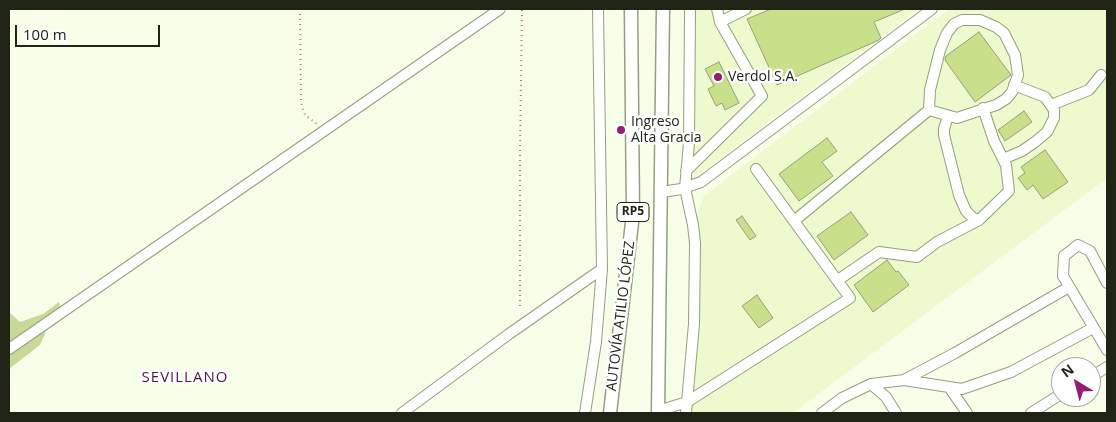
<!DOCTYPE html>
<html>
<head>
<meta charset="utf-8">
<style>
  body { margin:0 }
  #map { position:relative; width:1116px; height:422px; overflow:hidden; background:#f8ffe9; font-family:"Open Sans",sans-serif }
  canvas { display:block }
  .frame { position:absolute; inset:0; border:10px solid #202416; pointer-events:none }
  .north { position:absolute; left:1051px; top:357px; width:50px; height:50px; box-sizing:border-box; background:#fff; border:1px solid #a6a7a2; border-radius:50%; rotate:323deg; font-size:14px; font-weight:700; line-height:20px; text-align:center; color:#202416 }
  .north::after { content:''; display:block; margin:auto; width:18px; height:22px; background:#961c76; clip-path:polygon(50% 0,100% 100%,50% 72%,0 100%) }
  .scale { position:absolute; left:15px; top:25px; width:145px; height:22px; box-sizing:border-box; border:2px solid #202416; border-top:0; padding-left:6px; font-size:15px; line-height:18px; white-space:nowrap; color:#202416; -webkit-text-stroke:4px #fff; paint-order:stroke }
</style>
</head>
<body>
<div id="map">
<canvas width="1116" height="422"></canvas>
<div class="frame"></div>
<div class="north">N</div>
<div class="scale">100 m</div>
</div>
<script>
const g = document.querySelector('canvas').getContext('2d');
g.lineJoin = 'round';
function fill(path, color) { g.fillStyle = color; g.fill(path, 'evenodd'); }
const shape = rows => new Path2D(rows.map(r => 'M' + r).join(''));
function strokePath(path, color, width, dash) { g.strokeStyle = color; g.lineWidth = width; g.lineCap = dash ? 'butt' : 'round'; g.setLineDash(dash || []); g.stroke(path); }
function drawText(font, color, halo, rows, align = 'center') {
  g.font = font + ' "Open Sans",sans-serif'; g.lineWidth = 5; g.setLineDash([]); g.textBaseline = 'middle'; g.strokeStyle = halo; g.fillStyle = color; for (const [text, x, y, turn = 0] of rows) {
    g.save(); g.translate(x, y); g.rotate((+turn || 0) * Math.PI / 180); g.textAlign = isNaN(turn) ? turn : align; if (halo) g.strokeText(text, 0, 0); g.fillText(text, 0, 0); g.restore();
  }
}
const built = shape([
  [690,9,919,9,694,178],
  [949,9,1107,9,1107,178,793,413,686,413,693,225,704,196]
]);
const green = shape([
  [59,302,60,307,46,326,45,334,40,345,9,369,9,312,20,322,43,314]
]);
const building = shape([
  [771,9,905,9,874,22,881,38,879,40,777,85,747,19,771,9],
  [979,32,1011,75,975,102,945,60,946,56,979,32],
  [719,62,739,103,725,110,722,103,716,106,708,89,714,86,705,69,719,62],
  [1024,111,1032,122,1005,141,998,130,1024,111],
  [827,138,837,151,822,162,833,176,799,201,779,174,827,138],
  [1045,150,1068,182,1043,199,1033,185,1027,190,1018,178,1025,173,1021,167,1045,150],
  [851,212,868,235,834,260,817,236,851,212],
  [742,216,756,236,750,240,736,220,742,216],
  [887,260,896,272,898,271,909,285,873,312,854,285,887,260],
  [757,295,773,318,759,328,742,306,757,295]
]);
const path = shape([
  [300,9,301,102,305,115,317,124],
  [520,306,520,153,522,9]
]);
const minor = shape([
  [720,22,746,9],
  [1051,105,1089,90,1101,75],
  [948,116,944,129,944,135,959,195,966,211,973,218,979,220,1009,191,1006,165,994,141,983,108],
  [1003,159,1022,151,1035,142,1047,132,1054,118,1054,110,1045,97,1014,85],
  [686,171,762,96,720,22,717,9],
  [662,192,681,189,701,182,932,9],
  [794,221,929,110,930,90,940,50,947,33,954,24,962,20,980,20,996,27,1004,33,1015,55,1018,75,1012,92,1006,99,996,105,957,118,929,110],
  [838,280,879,252,917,257,937,242,979,220],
  [1107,283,1090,251,1078,245,1064,256,1063,276,1107,350],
  [9,349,500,9],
  [1091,377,1107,367],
  [904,380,955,353,1069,287],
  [871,384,886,397,896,413],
  [949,387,967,413],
  [658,411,687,402,850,298,756,169],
  [402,413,509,334,602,269],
  [585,413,596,342,602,269,598,9],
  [686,413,694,324,695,243,693,225,685,188,689,143,690,9],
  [822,413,842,398,871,384,904,380,962,389,1011,372,1093,328],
  [1031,413,1061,394]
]);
const major = shape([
  [610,413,633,214,631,9],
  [658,413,663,9]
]);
const markers = [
  [718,77,5,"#961c76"],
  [621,130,5,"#961c76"]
];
const shields = [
  [633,212,32]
];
const shieldNames = [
  ["RP5",633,212]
];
const poiNames = [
  ["Verdol S.A.",728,77],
  ["Ingreso",631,122],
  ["Alta Gracia",631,138]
];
const streetNames = [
  ["AUTOVÍA ATILIO LÓPEZ",621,316,-83]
];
const neighbourhoodNames = [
  ["SEVILLANO",185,378]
];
fill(built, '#edface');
fill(green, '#c6d998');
fill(building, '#c9e08a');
strokePath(building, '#96a07e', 1);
strokePath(minor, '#959f7d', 12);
strokePath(major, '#959f7d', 15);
strokePath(path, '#8b917f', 2, [1, 4]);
strokePath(minor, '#fff', 10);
strokePath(major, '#fff', 12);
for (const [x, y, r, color] of markers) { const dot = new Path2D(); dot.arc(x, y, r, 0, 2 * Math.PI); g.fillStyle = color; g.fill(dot); strokePath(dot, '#fff', 2); }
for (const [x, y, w] of shields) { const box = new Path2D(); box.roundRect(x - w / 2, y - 9.5, w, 19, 4); g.fillStyle = '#fff'; g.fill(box); strokePath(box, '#202416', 1); }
drawText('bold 12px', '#202416', null, shieldNames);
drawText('14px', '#202416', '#fff', poiNames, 'left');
drawText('14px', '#202416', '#fff', streetNames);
g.letterSpacing = '1px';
drawText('15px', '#50173f', '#fff', neighbourhoodNames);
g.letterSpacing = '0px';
</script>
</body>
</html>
